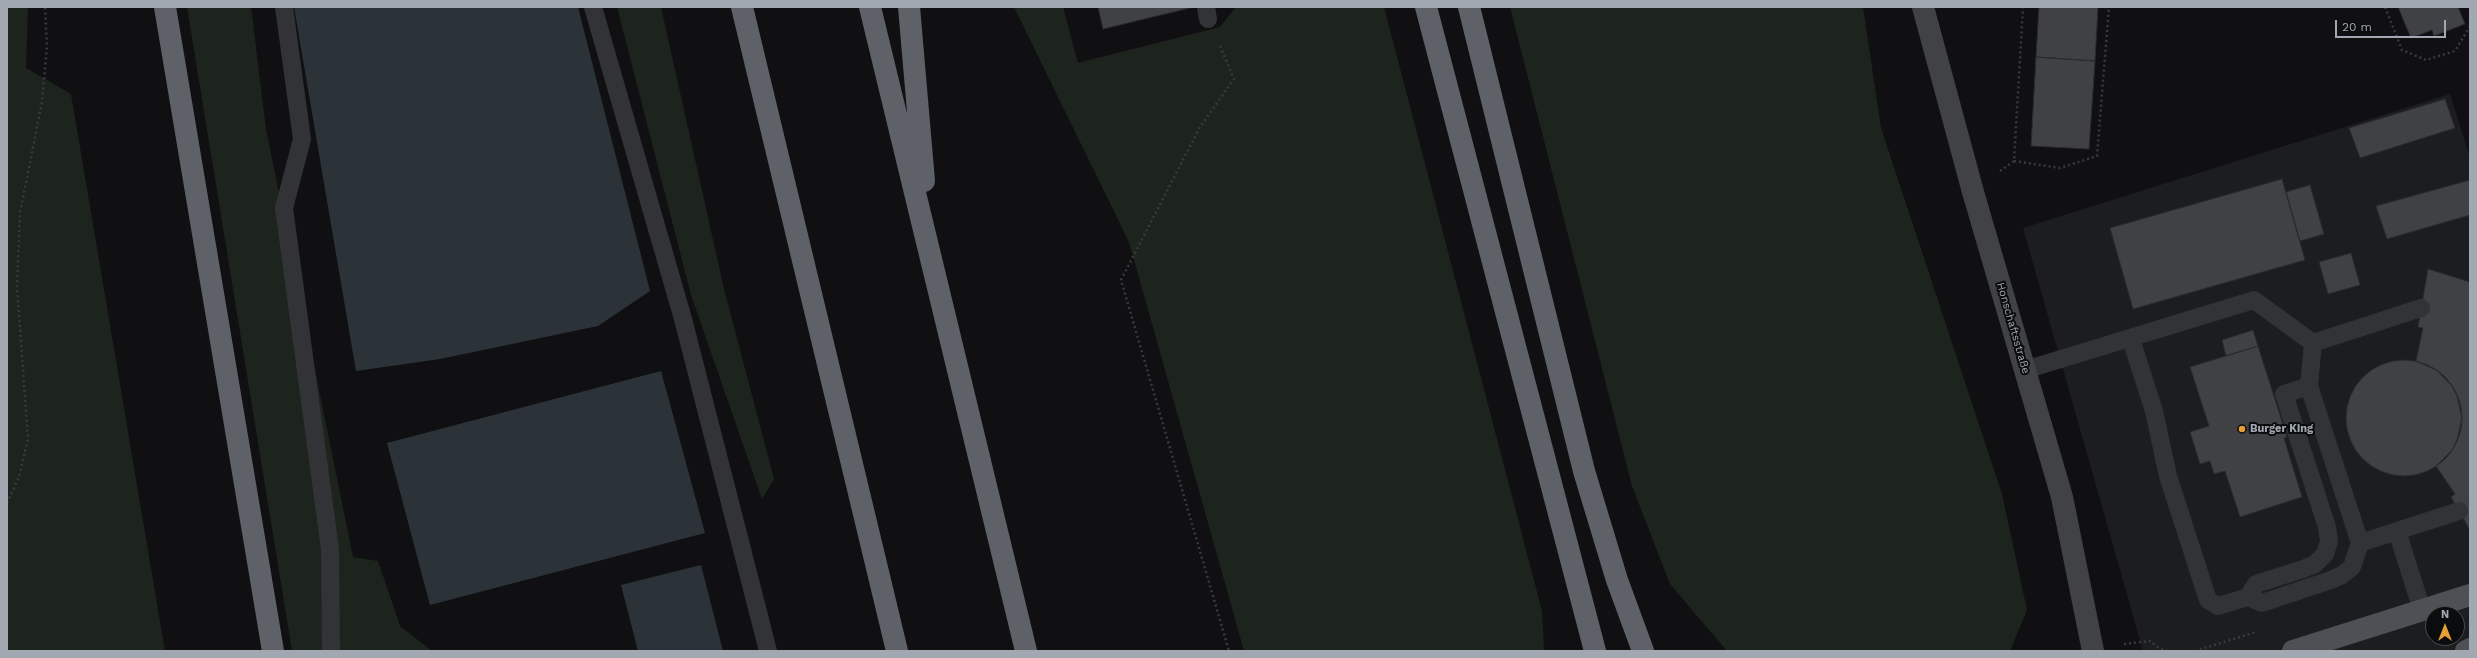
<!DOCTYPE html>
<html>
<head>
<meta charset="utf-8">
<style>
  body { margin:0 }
  #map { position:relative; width:2477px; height:658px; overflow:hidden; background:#101012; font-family:"Work Sans",sans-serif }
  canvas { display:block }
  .frame { position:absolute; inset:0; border:8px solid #a2a8b2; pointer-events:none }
  .north { position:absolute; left:2425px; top:606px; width:40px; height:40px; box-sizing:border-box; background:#0b0c0d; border:1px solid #474a4f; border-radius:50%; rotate:0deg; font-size:11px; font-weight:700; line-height:16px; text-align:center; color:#a2a8b2 }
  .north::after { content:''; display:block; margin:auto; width:14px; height:18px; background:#e5a035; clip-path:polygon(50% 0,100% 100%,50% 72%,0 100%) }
  .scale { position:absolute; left:2335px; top:20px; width:111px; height:18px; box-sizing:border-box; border:2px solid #a2a8b2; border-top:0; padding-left:5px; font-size:12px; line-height:14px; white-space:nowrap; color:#a2a8b2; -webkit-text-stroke:3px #0b0c0d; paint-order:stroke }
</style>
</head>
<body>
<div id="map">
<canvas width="2477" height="658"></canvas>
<div class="frame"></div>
<div class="north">N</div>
<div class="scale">20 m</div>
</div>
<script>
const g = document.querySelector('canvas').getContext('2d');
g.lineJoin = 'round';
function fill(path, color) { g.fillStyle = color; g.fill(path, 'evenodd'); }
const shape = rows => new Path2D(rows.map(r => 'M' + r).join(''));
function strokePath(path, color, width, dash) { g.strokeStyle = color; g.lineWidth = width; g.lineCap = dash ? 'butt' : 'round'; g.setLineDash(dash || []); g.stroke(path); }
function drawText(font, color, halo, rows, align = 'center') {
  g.font = font + ' "Work Sans",sans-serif'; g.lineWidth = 4; g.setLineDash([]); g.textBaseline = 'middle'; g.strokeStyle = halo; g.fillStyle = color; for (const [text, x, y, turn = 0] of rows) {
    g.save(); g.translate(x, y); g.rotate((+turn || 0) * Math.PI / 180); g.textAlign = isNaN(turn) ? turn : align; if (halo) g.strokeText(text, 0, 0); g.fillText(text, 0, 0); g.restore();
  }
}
const built = shape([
  [2450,94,2470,158,2470,651,2143,651,2023,228],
  [2433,614,2457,614,2457,638,2433,638]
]);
const green = shape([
  [7,7,28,7,26,68,71,94,165,651,7,651],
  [187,7,251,7,266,129,353,557,378,561,400,626,432,651,292,651],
  [617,7,661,7,724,289,774,479,762,499,691,295],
  [1014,7,1063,7,1078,63,1220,27,1236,7,1384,7,1542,611,1544,651,1244,651,1129,242],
  [1510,7,1863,7,1881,128,2002,494,2027,610,2010,651,1727,651,1670,584,1632,486]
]);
const water = shape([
  [294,7,578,7,650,291,598,326,440,359,356,371],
  [661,371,705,533,430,605,387,443],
  [701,565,723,651,638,651,621,585]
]);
const building = shape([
  [1098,7,1194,7,1103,29,1098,7],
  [2039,7,2098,7,2095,61,2036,57,2039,7],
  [2398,7,2458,7,2465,24,2434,36,2432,30,2411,38,2398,7],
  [2036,57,2095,61,2089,149,2031,146,2036,57],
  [2445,99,2455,128,2360,158,2349,128,2445,99],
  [2282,179,2305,260,2133,309,2110,228,2282,179],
  [2470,180,2470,215,2387,239,2376,206,2470,180],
  [2310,185,2324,234,2300,241,2286,192,2310,185],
  [2351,253,2360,285,2328,294,2319,262,2351,253],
  [2428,269,2470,282,2470,530,2451,497,2455,494,2436,466,2452,450,2457,440,2462,418,2457,396,2452,386,2436,370,2416,361,2423,328,2418,327,2428,269],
  [2253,330,2258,346,2226,356,2222,340,2253,330],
  [2258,346,2287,437,2284,438,2302,497,2240,517,2225,471,2214,474,2210,461,2200,464,2190,432,2209,426,2190,367,2258,346],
  '2346 418a58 58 0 1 1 116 0a58 58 0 1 1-116 0Z'
]);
const path = shape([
  [2385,7,2402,50,2426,60,2455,51,2470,26],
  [1220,46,1234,79,1200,127,1121,280,1229,651],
  [2014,161,2060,168,2097,156,2109,7],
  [2000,171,2014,161,2023,7],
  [7,503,19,477,28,439,17,287,20,213,42,102,47,46,45,7],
  [2124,644,2150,641,2160,649,2168,651],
  [2195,651,2256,632]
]);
const lane = shape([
  [284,7,302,139,284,208,330,549,331,651],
  [593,7,683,319,768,651],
  [1206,7,1208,19],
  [2131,339,2154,411,2168,476,2208,600,2218,606,2248,597,2262,603,2331,580,2342,575,2352,567,2360,543],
  [2313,343,2309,386,2360,543,2459,511],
  [2025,370,2254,300,2313,343,2421,308],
  [2397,531,2422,610],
  [2248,597,2256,584,2303,569,2315,564,2325,554,2329,541,2327,527,2284,394,2309,386]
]);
const secondary = shape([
  [1923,7,1973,192,2062,497,2093,651]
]);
const primary = shape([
  [2293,651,2470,595],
  [2466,651,2470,649]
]);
const highway = shape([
  [165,7,273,651],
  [742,7,897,651],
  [870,7,1026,651],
  [909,7,924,181],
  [1426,7,1595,651],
  [1469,7,1584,471,1617,580,1643,651]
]);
const markers = [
  [2242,429,4,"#e5a035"]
];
const streetNames = [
  ["Honschaftsstraße",2013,328,74]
];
const poiNames = [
  ["Burger King",2250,429]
];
fill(built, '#1c1d1f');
fill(green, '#1d241d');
fill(water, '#2b3339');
fill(building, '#3f4145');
strokePath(building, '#2a2b2e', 1);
strokePath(path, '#383a3d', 2.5, [2, 3]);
strokePath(lane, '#323336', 18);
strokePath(secondary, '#404246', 22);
strokePath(primary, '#4e5055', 22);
strokePath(highway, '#5e6167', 22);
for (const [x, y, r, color] of markers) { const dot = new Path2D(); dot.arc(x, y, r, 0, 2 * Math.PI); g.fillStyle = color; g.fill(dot); strokePath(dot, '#0b0c0d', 1.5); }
drawText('11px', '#a2a8b2', '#0b0c0d', streetNames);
drawText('bold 11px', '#a2a8b2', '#0b0c0d', poiNames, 'left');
</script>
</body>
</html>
